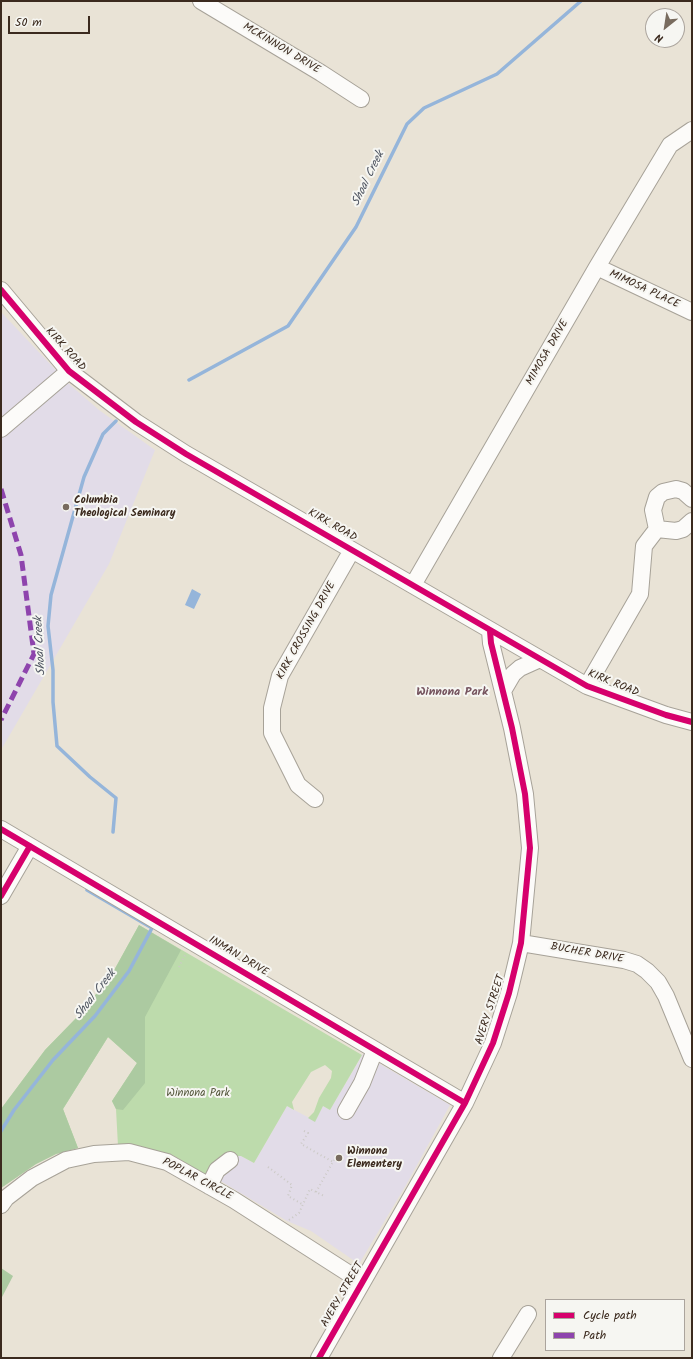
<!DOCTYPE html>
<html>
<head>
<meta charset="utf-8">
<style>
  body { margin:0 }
  #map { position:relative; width:693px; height:1359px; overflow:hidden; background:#e9e3d6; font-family:Kalam,sans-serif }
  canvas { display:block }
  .frame { position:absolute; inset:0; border:2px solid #3b2a1e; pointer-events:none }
  .legend { position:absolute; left:545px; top:1299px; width:140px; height:52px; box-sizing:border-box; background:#f6f6f2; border:1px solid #aba49d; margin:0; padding:5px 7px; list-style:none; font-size:12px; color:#3b2a1e }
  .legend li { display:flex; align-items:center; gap:8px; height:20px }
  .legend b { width:20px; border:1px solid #aba49d }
  .north { position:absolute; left:645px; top:8px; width:40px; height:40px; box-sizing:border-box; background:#f6f6f2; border:1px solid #aba49d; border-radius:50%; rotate:210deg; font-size:11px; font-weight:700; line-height:16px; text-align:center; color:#3b2a1e }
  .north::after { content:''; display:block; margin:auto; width:14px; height:18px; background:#786b5e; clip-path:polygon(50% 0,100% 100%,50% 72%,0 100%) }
  .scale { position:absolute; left:8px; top:16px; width:82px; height:18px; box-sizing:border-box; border:2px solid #3b2a1e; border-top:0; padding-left:5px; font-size:12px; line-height:14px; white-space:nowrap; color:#3b2a1e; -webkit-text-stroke:3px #f6f6f2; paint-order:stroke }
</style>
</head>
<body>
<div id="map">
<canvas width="693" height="1359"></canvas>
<div class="frame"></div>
<ul class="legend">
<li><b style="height:5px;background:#d6006c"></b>Cycle path</li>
<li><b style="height:5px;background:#8e44ad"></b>Path</li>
</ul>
<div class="north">N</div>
<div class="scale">50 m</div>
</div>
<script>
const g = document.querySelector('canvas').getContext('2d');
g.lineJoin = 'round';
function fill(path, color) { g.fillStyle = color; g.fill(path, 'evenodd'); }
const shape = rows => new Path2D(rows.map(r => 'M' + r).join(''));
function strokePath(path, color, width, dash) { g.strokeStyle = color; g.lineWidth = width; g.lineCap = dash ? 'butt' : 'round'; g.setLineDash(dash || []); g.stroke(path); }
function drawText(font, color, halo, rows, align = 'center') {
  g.font = font + ' Kalam,sans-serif'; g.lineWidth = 4; g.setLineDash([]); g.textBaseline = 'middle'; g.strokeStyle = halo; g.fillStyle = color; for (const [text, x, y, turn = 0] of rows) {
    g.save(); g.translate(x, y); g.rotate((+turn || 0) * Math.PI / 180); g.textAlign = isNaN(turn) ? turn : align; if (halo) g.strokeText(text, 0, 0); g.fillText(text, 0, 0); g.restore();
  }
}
const built = shape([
  [1,312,68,383,99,410,155,450,109,564,1,750],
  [363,1054,450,1105,406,1185,359,1264,311,1231,287,1221,214,1177,228,1156,241,1156,254,1163,287,1106,315,1121,323,1106,330,1110]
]);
const green = shape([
  [139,925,362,1055,330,1110,323,1106,315,1122,308,1118,314,1112,319,1098,331,1078,332,1071,325,1065,311,1072,292,1102,294,1110,287,1106,254,1163,241,1156,228,1156,208,1176,174,1156,143,1147,118,1146,116,1109,112,1101,137,1063,108,1037,63,1109,78,1148,56,1154,36,1164,1,1188,1,1109,45,1050,81,1013,112,974]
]);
const forest = shape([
  [139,925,181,950,145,1017,145,1083,123,1110,116,1109,112,1101,137,1063,108,1037,63,1109,78,1148,56,1154,36,1164,1,1188,1,1109,45,1050,81,1013,112,974],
  [1,1268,13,1276,1,1299]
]);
const water = shape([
  [192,589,201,594,194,609,185,605]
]);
const stream = shape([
  [189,380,288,326,356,227,407,124,424,108,497,74,581,1],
  [113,832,116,798,90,777,57,746,53,702,53,670,48,626,51,595,84,477,103,434,116,421],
  [1,1131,14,1110,53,1060,95,1016,129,971,152,928,87,890,89,887]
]);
const path = shape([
  [179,967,186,953],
  [304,1131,308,1133,301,1144,333,1162],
  [268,1167,292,1185,288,1196,302,1204],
  [316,1192,334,1160],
  [289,1220,299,1213,310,1189,324,1196]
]);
const minor = shape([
  [201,1,321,73,361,99],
  [597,267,692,312],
  [1,290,69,371,136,422,186,454,587,686,666,715,692,722],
  [1,429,69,371],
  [657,529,676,531,683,529,692,521],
  [413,585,597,267,670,145,692,130],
  [587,686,640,594,644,546,657,529,653,510,657,497,663,492,676,489,683,491,692,499],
  [503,691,513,674,520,668,540,659],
  [315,799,298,785,272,733,272,708,280,676,352,550],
  [1,829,465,1103],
  [1,896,30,846],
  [521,943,624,960,637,964,647,971,658,982,666,996,692,1059],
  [346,1111,362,1083,375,1050],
  [209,1186,217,1170,230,1160],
  [1,1205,6,1198,32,1178,66,1160,94,1154,129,1152,167,1162,234,1200,362,1282],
  [319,1358,465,1103,493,1043,509,993,521,943,530,848,525,794,512,728,491,643,490,631],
  [501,1358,528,1314]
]);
const quiet = shape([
  [1,489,21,555,34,654,1,720]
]);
const cycleway = shape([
  [1,290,69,371,136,422,186,454,587,686,666,715,692,722],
  [1,829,465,1103],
  [1,896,30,846],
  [319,1358,465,1103,493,1043,509,993,521,943,530,848,525,794,512,728,491,643,490,631]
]);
const markers = [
  [66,507,4,"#786b5e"],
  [339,1158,4,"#786b5e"]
];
const streetNames = [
  ["MCKINNON DRIVE",281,49,31],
  ["MIMOSA PLACE",644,290,25],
  ["KIRK ROAD",65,350,48],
  ["MIMOSA DRIVE",548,353,-60],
  ["KIRK ROAD",332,526,30],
  ["KIRK CROSSING DRIVE",307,631,-61],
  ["KIRK ROAD",613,684,22],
  ["BUCHER DRIVE",587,954,10],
  ["INMAN DRIVE",238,957,31],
  ["AVERY STREET",491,1010,-72],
  ["POPLAR CIRCLE",197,1180,28],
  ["AVERY STREET",343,1295,-60]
];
const poiNames = [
  ["Columbia",74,501],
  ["Theological Seminary",74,514],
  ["Winnona",347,1152],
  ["Elementery",347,1165]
];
const parkNames = [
  ["Winnona Park",198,1094]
];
const waterNames = [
  ["Shoal Creek",369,179,-64],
  ["Shoal Creek",41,646,-93],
  ["Shoal Creek",96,995,-52]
];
const neighbourhoodNames = [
  ["Winnona Park",452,693]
];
fill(built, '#e2dce8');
fill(green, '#bddbac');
fill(forest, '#accaa1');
fill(water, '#95b5da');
strokePath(stream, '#95b5da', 3.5);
strokePath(minor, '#a7a298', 18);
strokePath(path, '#cbc9c5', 2, [1, 3]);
strokePath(minor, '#fcfbf9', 16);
strokePath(quiet, '#8e44ad', 5, [10, 5]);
strokePath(cycleway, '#d6006c', 6);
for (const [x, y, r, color] of markers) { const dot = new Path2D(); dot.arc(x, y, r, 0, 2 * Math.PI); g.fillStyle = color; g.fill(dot); strokePath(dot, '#f6f6f2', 1.5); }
drawText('11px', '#3b2a1e', '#f6f6f2', streetNames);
drawText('bold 11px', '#3b2a1e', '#f6f6f2', poiNames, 'left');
drawText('11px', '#525539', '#f6f6f2', parkNames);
drawText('italic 12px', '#4e5460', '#f6f6f2', waterNames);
drawText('bold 12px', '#75535e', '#f6f6f2', neighbourhoodNames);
</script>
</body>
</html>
